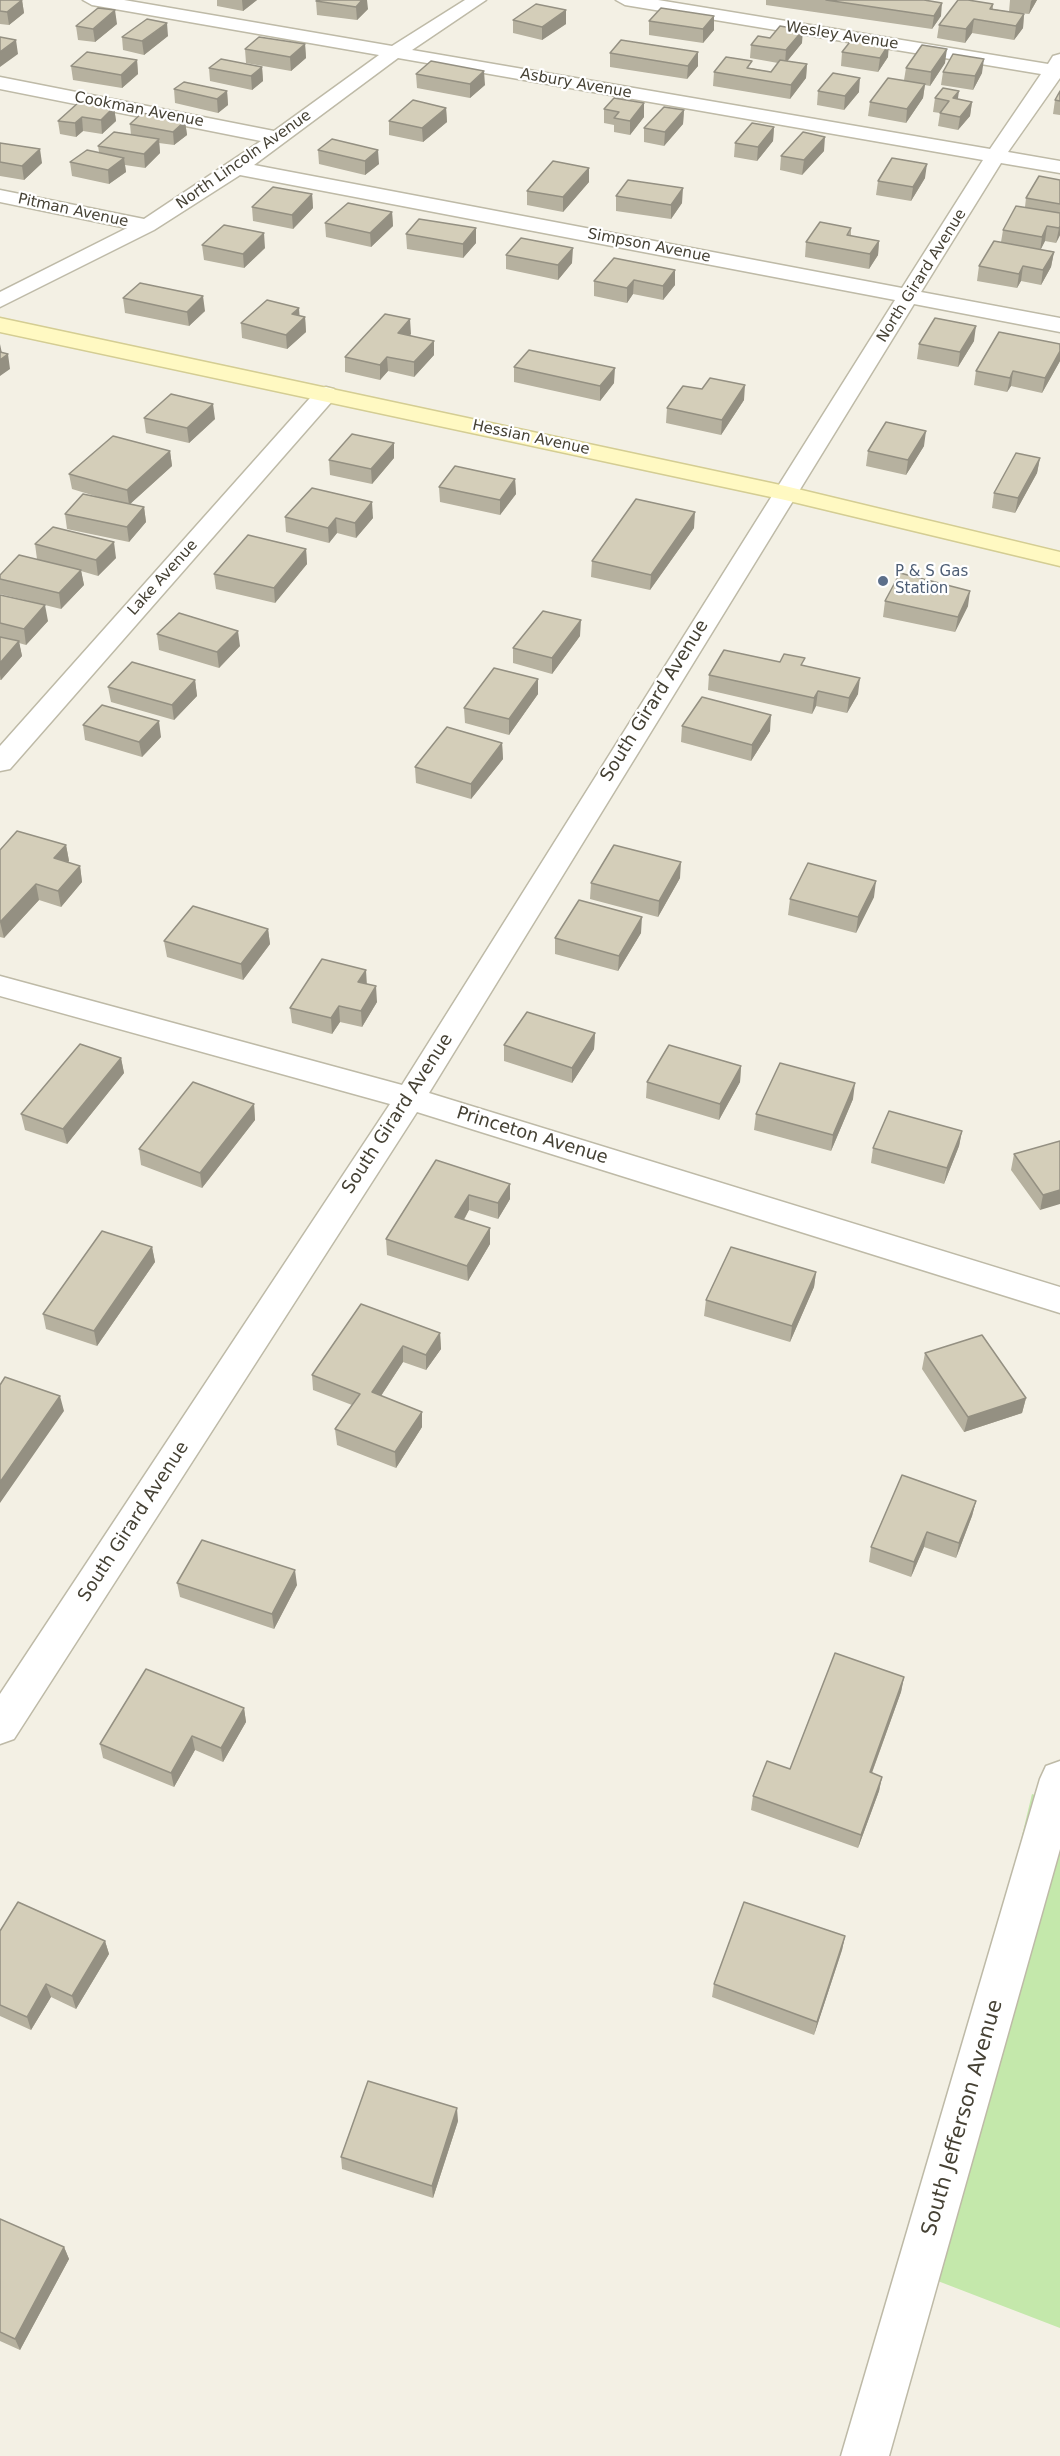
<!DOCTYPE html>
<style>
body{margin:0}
canvas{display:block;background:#f3f0e4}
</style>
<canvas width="1060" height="2456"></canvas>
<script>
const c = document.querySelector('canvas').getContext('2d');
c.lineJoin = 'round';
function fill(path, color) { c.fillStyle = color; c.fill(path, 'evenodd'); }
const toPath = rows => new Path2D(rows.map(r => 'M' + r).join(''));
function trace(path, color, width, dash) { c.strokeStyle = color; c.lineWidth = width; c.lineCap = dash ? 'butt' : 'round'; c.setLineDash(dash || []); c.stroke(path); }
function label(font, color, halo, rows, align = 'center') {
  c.font = font + ' "DejaVu Sans",sans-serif'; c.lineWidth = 4.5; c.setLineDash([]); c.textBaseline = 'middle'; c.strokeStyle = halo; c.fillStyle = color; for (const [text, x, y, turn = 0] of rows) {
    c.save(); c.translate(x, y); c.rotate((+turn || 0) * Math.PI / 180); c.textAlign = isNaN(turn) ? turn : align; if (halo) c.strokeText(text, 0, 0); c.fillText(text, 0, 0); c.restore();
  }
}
fill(toPath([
 [1032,1794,1060,1804,1060,2328,917,2273]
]), '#c4e8ab');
const minor = toPath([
 [83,0,124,0,392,46,465,0,486,0,412,50,990,149,1041,74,625,5,616,0,658,0,1048,64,1053,56,1060,54,1060,78,1008,152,1060,161,1060,173,1001,163,921,292,1060,318,1060,332,914,304,429,1093,1060,1287,1060,1313,417,1112,14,1739,0,1744,0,1694,390,1104,0,996,0,976,402,1085,895,300,240,175,154,230,0,307,0,292,127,228,0,202,0,190,144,219,261,141,0,89,0,77,274,131,379,55,92,5,83,0],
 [398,58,983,160,902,288,254,165,398,58],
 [326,387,334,389,337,394,334,399,10,769,0,771,0,746,318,389,326,387],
 [1060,1761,1060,1849,889,2456,841,2456,1040,1779,1046,1766,1060,1761]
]);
const secondary = toPath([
 [0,318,785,486,1060,552,1060,566,785,500,0,332,0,318]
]);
trace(minor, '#bebaa7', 3);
trace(secondary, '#d4cd93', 3);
fill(minor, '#fff');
fill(secondary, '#fff9c2');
fill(toPath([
 [0,0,22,0,24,13,9,25,0,24],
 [217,0,257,0,243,11,217,6],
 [766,0,924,0,941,16,932,29,766,5],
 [1010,0,1037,0,1029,14,1009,12],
 [316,1,368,9,357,20,317,15],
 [993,4,993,9,1024,14,1023,28,1014,40,972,33,965,43,937,38,939,25],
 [566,10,566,24,542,40,513,33,513,20],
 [649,21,714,30,703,43,649,35],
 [117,24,95,42,78,40,76,26],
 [168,36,144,55,123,50,122,37],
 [802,43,787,61,807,64,806,78,790,99,713,86,714,72,751,68,771,72,778,63,750,58,751,45],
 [305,44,306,58,291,71,246,63,245,49],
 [842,52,888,57,878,72,841,66],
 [610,53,698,66,687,79,610,67],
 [137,60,138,74,122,88,73,80,71,66],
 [945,63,930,86,925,85,923,98,906,123,868,116,870,102,904,80,906,68],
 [262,67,263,81,252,90,210,81,209,68],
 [943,72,982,73,973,90,941,85],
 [416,74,485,85,470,98,417,88],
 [174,89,227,91,228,105,218,113,175,103],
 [818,91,859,92,844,110,817,105],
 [1060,91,1060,115,1053,114,1055,100],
 [935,98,958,99,972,102,970,116,958,130,938,126,940,113,933,112],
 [114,107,116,121,102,134,83,131,76,137,60,134,58,121],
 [446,108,447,122,423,142,389,135,389,121],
 [604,109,644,117,630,135,614,132,614,125,604,123],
 [684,110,683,124,664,146,644,142,644,128],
 [185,121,187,135,174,145,159,143,160,153,145,168,125,165,126,172,109,184,72,176,70,162,99,152,98,146,131,135,130,124],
 [774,127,773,141,757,161,734,157,735,143],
 [0,143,42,163,24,180,0,176],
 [318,150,379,164,365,175,319,164],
 [824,151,802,175,780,170,781,156],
 [925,178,911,201,876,195,878,181],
 [1060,180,1060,235,1056,243,1045,241,1040,250,1054,252,1051,267,1041,285,1021,281,1017,288,977,281,979,266,1001,242,1003,230,1025,207,1026,198],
 [589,182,563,212,527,205,527,191],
 [312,194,313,208,293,229,253,221,252,207],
 [616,196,682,203,671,219,616,211],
 [392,212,393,226,371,247,326,237,325,223],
 [851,228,851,236,879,241,878,255,869,269,805,257,806,242],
 [406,234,476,243,463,258,407,249],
 [202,245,265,248,244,268,204,260],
 [506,255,572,263,558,280,506,269],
 [675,270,675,285,663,300,633,294,627,303,594,296,594,281],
 [123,298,205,311,189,326,125,313],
 [300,316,305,317,306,332,287,349,242,338,241,323],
 [411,334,410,335,434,355,414,377,388,371,380,380,345,372,345,357],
 [974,341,958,367,917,359,919,344],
 [1060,344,1060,361,1042,393,1011,386,1007,392,974,385,976,371],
 [514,367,614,383,600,401,514,382],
 [744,400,721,435,666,423,667,408],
 [144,418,215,419,189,443,146,433],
 [924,446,906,475,866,466,868,451],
 [170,451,172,466,130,504,144,507,146,522,129,542,67,529,65,514,105,499,72,489,69,474],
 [394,458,372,484,330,475,329,460],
 [1040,458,1037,473,1015,513,992,508,994,493],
 [515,479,516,494,500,515,440,502,439,487],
 [285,517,373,518,356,538,337,533,329,543,286,532],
 [694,528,650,590,591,577,592,561],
 [35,544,116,558,98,576,81,571,84,585,61,609,0,594,0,575,37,559],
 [306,549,307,564,275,603,216,589,214,574],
 [0,595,48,621,26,645,19,643,22,656,1,680,0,680],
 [885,601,968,606,955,632,883,617],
 [157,634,240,646,219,668,159,650],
 [580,636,552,674,513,663,513,648],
 [780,662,804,666,858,694,847,713,816,706,812,714,708,690,709,675],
 [538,679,538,694,509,735,465,723,464,708],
 [195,680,197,696,174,720,111,702,108,687],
 [83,725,161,737,142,757,85,740],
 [682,726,770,731,751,761,681,742],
 [502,743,503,759,471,799,416,783,415,767],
 [66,845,69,861,67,863,80,866,82,882,61,907,39,900,4,938,0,937,0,850],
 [680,878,658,917,590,899,591,883],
 [874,897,856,933,788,915,790,899],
 [268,929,270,944,243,980,167,957,164,941],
 [641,933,618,971,555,954,555,938],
 [367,984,377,1002,362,1027,340,1022,332,1034,292,1023,290,1008],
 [595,1033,594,1049,572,1083,504,1061,504,1045],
 [121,1058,124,1073,67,1144,25,1130,21,1114],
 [741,1066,740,1082,719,1120,646,1098,647,1082],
 [853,1099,831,1151,754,1130,756,1114],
 [254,1104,255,1120,202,1188,141,1165,139,1149],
 [962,1131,959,1146,944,1184,871,1163,873,1148],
 [1060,1141,1040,1210,1011,1170,1014,1154],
 [436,1160,510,1184,510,1199,498,1219,469,1210,464,1220,490,1228,490,1244,468,1281,387,1255,386,1239],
 [152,1247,155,1262,97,1346,46,1329,43,1314],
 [816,1272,814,1287,790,1342,704,1316,706,1300],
 [440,1333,441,1349,426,1370,403,1362,381,1396,422,1412,422,1427,396,1468,337,1445,335,1429,352,1405,313,1390,312,1375],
 [925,1353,1026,1398,1022,1413,964,1432,922,1369],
 [976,1501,972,1516,956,1558,924,1547,911,1577,869,1562,871,1547],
 [177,1583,297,1585,274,1629,180,1597],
 [904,1677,901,1692,872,1773,882,1777,879,1791,858,1848,751,1810,753,1796,790,1769],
 [244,1708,246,1722,223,1762,195,1750,174,1787,103,1758,100,1744],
 [0,1931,105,1941,109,1954,76,2009,51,1997,31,2030,0,2016],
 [845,1936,842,1950,814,2035,712,1997,714,1984],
 [458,2121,433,2198,342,2169,341,2157],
 [0,2219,64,2247,69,2259,20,2350,0,2341]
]), '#b6b19f');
fill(toPath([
 [22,0,24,13,9,25,7,12],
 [242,0,257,0,243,11],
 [362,0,367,0,368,9,357,20,356,7],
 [1032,0,1037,0,1029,14,1031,1],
 [942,3,941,16,932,29,934,16],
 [115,10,117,24,95,42,93,29],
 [566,10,566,24,542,40,542,27],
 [1024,14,1023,28,1014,40,1016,26],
 [714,16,714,30,703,43,703,29],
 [974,19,972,33,965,43,966,29],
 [167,23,168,36,144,55,142,41],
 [803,30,802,43,785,64,786,50],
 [16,40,18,54,0,67,0,52],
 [305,44,306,58,291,71,290,57],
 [889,44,888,57,878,72,880,58],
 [947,49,945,63,930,86,931,72],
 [698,52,698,66,687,79,688,66],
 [984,59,982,73,973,90,975,76],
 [137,60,138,74,122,88,121,75],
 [807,64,806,78,790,99,791,85],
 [262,67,263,81,252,90,251,76],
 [484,71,485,85,470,98,470,84],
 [860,78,859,92,844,110,845,96],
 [925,84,923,98,906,123,907,109],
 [227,91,228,105,218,113,217,99],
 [959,91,957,105,953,98],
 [972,102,970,116,958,130,960,117],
 [644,103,644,117,630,135,630,121],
 [114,107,116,121,102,134,101,120],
 [446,108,447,122,423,142,422,128],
 [684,110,683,124,664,146,665,132],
 [82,117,83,131,76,137,75,123],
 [185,121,187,135,174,145,173,132],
 [774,127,773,141,757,161,758,147],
 [825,137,824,151,802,175,804,160],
 [159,139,160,153,145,168,144,154],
 [40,149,42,163,24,180,22,166],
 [378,150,379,164,365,175,365,161],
 [124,158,126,172,109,184,108,170],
 [927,164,925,178,911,201,913,187],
 [589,168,589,182,563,212,563,197],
 [683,188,682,203,671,219,671,205],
 [312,194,313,208,293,229,292,215],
 [392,212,393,226,371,247,370,233],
 [1047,226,1045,241,1040,251,1042,237],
 [1060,226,1060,235,1056,243,1059,228],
 [476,228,476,243,463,258,463,244],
 [264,233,265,248,244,268,243,254],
 [879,241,878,255,869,269,870,254],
 [573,248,572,263,558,280,558,265],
 [1054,252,1051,267,1041,285,1043,270],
 [1023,266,1021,281,1017,288,1019,274],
 [675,270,675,285,663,300,663,286],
 [634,280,633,294,627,303,627,288],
 [203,296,205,311,189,326,187,312],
 [299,308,300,322,305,317,306,332,287,349,286,335,292,314],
 [410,319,411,334,399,348,398,333],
 [976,326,974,341,958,367,960,352],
 [434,341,434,355,414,377,414,362],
 [0,344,3,358,8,354,10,369,0,376],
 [1060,351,1060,361,1042,393,1045,378],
 [387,357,388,371,380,380,380,365],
 [615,368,614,383,600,401,600,386],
 [1013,371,1011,386,1007,392,1010,378],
 [745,385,744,400,721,435,722,420],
 [213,404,215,419,189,443,187,428],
 [926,431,924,446,906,475,908,460],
 [394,443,394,458,372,484,371,469],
 [170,451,172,466,129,505,127,490],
 [1040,458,1037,473,1015,513,1018,498],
 [515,479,516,494,500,515,500,500],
 [372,502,373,518,356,538,355,523],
 [144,507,146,522,129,542,127,527],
 [695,512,694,528,650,590,651,575],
 [336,518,337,533,329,543,328,528],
 [114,542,116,558,98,576,96,560],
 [306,549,307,564,275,603,274,588],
 [81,570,84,585,61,609,59,593],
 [970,591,968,606,955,632,958,617],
 [45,605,48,621,26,645,24,629],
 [581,620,580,636,552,674,552,658],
 [238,631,240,646,219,668,217,652],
 [19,641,22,656,1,680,0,675,0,663],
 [860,678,858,694,847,713,849,698],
 [538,679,538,694,509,735,509,719],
 [195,680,197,696,174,720,172,705],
 [818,691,816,706,812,714,814,698],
 [771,715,770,731,751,761,752,745],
 [159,721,161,737,142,757,139,742],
 [502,743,503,759,471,799,471,784],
 [66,845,69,861,57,874,54,858],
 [681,862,680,878,658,917,659,901],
 [80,866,82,882,61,907,58,891],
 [876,881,874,897,856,933,858,917],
 [36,884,39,900,4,938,0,922],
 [642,917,641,933,618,971,619,956],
 [268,929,270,944,243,980,241,964],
 [366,970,367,986,358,982],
 [376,986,377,1002,362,1027,361,1011],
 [339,1006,340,1022,332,1034,331,1018],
 [595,1033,594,1049,572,1083,572,1068],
 [121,1058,124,1073,67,1144,63,1129],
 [741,1066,740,1082,719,1120,720,1104],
 [855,1083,853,1099,831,1151,833,1135],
 [254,1104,255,1120,202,1188,200,1173],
 [962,1131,959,1146,944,1184,947,1168],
 [510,1184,510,1199,498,1219,498,1203],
 [1060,1190,1060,1204,1040,1210,1043,1195],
 [469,1195,469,1210,456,1233,455,1217],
 [490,1228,490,1244,468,1281,467,1266],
 [152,1247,155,1262,97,1346,94,1331],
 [816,1272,814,1287,790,1342,792,1326],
 [440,1333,441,1349,426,1370,426,1355],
 [403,1346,403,1362,373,1408,372,1392],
 [60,1396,64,1411,0,1503,0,1482],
 [1026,1398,1022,1413,964,1432,968,1417],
 [422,1412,422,1427,396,1468,395,1452],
 [976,1501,972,1516,956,1558,959,1543],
 [927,1532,924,1547,911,1577,914,1562],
 [295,1570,297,1585,274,1629,272,1614],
 [904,1677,901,1692,867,1786,870,1772],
 [244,1708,246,1722,223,1762,221,1748],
 [192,1736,195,1750,174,1787,171,1773],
 [882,1777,879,1791,858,1848,861,1835],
 [845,1936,842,1950,814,2035,817,2022],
 [105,1941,109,1954,76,2009,72,1996],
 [46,1984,51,1997,31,2030,27,2017],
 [457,2108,458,2121,433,2198,432,2186],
 [64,2247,69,2259,20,2350,15,2339]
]), '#949082');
const building = toPath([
 [0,0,22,0,7,12,0,11,0,0],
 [318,0,362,0,356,7,316,1,318,0],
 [826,0,924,0,942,3,934,16,826,0],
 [958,0,968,0,993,4,990,9,1024,14,1016,26,974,19,966,29,939,25,958,0],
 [536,4,566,10,542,27,513,20,536,4],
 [98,8,115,10,93,29,76,26,98,8],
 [661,8,714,16,703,29,649,21,661,8],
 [147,19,167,23,142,41,122,37,147,19],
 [780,26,803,30,786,50,751,45,758,36,770,38,780,26],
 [0,37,16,40,0,52,0,37],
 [259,37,305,44,290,57,245,49,259,37],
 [853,38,889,44,880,58,842,52,853,38],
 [621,40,698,52,688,66,610,53,621,40],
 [922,45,947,49,931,72,906,68,922,45],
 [87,52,137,60,121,75,71,66,87,52],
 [953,54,984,59,975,76,943,72,953,54],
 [726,57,752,61,747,68,771,72,780,60,807,64,791,85,714,72,726,57],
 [221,59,262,67,251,76,209,68,221,59],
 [431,61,484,71,470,84,416,74,431,61],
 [833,73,860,78,845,96,818,91,833,73],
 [888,78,925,84,907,109,870,102,888,78],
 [184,82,227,91,217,99,174,89,184,82],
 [943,88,959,91,953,98,972,102,960,117,940,113,949,101,935,98,943,88],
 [1060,91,1060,101,1055,100,1060,91],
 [614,98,644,103,630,121,614,118,619,112,604,109,614,98],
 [413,100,446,108,422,128,389,121,413,100],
 [79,102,114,107,101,120,82,117,75,123,58,121,79,102],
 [664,107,684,110,665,132,644,128,664,107],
 [142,113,185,121,173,132,130,124,142,113],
 [752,123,774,127,758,147,735,143,752,123],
 [114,132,159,139,144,154,98,146,114,132],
 [803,132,825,137,804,160,781,156,803,132],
 [332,139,378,150,365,161,318,150,332,139],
 [0,143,40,149,22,166,0,162,0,143],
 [87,150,124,158,108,170,70,162,87,150],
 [892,158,927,164,913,187,878,181,892,158],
 [553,161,589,168,563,197,527,191,553,161],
 [1039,176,1060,180,1060,204,1026,198,1039,176],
 [628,180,683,188,671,205,616,196,628,180],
 [273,187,312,194,292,215,252,207,273,187],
 [348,203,392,212,370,233,325,223,348,203],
 [1016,206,1060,213,1060,226,1059,228,1047,226,1042,237,1003,230,1016,206],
 [419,219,476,228,463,244,406,234,419,219],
 [820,222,851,228,847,235,879,241,870,254,806,242,820,222],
 [224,225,264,233,243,254,202,245,224,225],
 [521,238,573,248,558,265,506,255,521,238],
 [994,241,1054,252,1043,270,1023,266,1019,274,979,266,994,241],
 [614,258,675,270,663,286,634,280,627,288,594,281,614,258],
 [140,283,203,296,187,312,123,298,140,283],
 [267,300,299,308,292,314,305,317,286,335,241,323,267,300],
 [385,314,410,319,398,333,434,341,414,362,387,357,380,365,345,357,385,314],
 [935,318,976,326,960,352,919,344,935,318],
 [999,332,1060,344,1060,351,1045,378,1013,371,1010,378,976,371,999,332],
 [529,350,615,368,600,386,514,367,529,350],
 [0,352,8,354,0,360,0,352],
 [710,378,745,385,722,420,667,408,683,386,702,389,710,378],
 [171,394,213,404,187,428,144,418,171,394],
 [886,422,926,431,908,460,868,451,886,422],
 [352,434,394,443,371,469,329,460,352,434],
 [113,436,170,451,127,490,69,474,113,436],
 [1016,453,1040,458,1018,498,994,493,1016,453],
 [455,466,515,479,500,500,439,487,455,466],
 [312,488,372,502,355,523,336,518,328,528,285,517,312,488],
 [83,494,144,507,127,527,65,514,83,494],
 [636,499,695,512,651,575,592,561,636,499],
 [53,527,114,542,96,560,35,544,53,527],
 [248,535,306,549,274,588,214,574,248,535],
 [19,555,81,570,59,593,0,579,0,575,19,555],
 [900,573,970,591,958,617,885,601,900,573],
 [0,595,45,605,24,629,0,623,0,595],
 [543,611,581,620,552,658,513,648,543,611],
 [179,613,238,631,217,652,157,634,179,613],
 [0,637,19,641,0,663,0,637],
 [724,650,780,662,784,654,805,658,801,665,860,678,849,698,818,691,814,698,709,675,724,650],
 [132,662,195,680,172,705,108,687,132,662],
 [494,668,538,679,509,719,464,708,494,668],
 [702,697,771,715,752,745,682,726,702,697],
 [102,705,159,721,139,742,83,725,102,705],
 [447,727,502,743,471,784,415,767,447,727],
 [17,831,66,845,54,858,80,866,58,891,36,884,0,922,0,850,17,831],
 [614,845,681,862,659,901,591,883,614,845],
 [808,863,876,881,858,917,790,899,808,863],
 [579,900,642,917,619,956,555,938,579,900],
 [193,906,268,929,241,964,164,941,193,906],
 [322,959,366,970,358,982,376,986,361,1011,339,1006,331,1018,290,1008,322,959],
 [527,1012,595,1033,572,1068,504,1045,527,1012],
 [80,1044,121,1058,63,1129,21,1114,80,1044],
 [669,1045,741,1066,720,1104,647,1082,669,1045],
 [780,1063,855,1083,833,1135,756,1114,780,1063],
 [193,1082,254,1104,200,1173,139,1149,193,1082],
 [889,1111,962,1131,947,1168,873,1148,889,1111],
 [1060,1141,1060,1190,1043,1195,1014,1154,1060,1141],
 [436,1160,510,1184,498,1203,469,1195,455,1217,490,1228,467,1266,386,1239,436,1160],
 [102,1231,152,1247,94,1331,43,1314,102,1231],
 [731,1247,816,1272,792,1326,706,1300,731,1247],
 [361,1304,440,1333,426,1355,403,1346,372,1392,422,1412,395,1452,335,1429,360,1394,312,1375,361,1304],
 [982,1335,1026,1398,968,1417,925,1353,982,1335],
 [5,1377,60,1396,0,1482,0,1385,5,1377],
 [902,1475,976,1501,959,1543,927,1532,914,1562,871,1547,902,1475],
 [202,1540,295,1570,272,1614,177,1583,202,1540],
 [835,1653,904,1677,870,1772,882,1777,861,1835,753,1796,767,1761,790,1769,835,1653],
 [146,1669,244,1708,221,1748,192,1736,171,1773,100,1744,146,1669],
 [18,1902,105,1941,72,1996,46,1984,27,2017,0,2005,0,1931,18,1902],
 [744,1902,845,1936,817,2022,714,1984,744,1902],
 [368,2081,457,2108,432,2186,341,2157,368,2081],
 [0,2219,64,2247,15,2339,0,2332,0,2219]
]);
fill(building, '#d4ceb9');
trace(building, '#949082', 1.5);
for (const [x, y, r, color] of [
 [883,581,6,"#5c6f8a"]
]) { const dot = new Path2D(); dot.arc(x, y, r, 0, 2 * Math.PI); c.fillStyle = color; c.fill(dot); trace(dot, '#fff', 2); }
label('15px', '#454134', '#fff', [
 ["Wesley Avenue",842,36,9],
 ["Asbury Avenue",576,84,10],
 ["Cookman Avenue",139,110,11],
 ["North Lincoln Avenue",244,160,-35],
 ["Pitman Avenue",73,211,12],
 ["Simpson Avenue",649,246,11],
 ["North Girard Avenue",922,276,-58],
 ["Hessian Avenue",531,438,12],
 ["Lake Avenue",163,578,-48]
]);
label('15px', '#4e5e75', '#fff', [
 ["P & S Gas",895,572],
 ["Station",895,589]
], 'left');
label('18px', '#454134', '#fff', [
 ["South Girard Avenue",655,701,-58],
 ["South Girard Avenue",398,1114,-57],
 ["Princeton Avenue",532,1136,17],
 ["South Girard Avenue",134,1522,-57]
]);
label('21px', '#454134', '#fff', [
 ["South Jefferson Avenue",963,2118,-74]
]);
</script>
